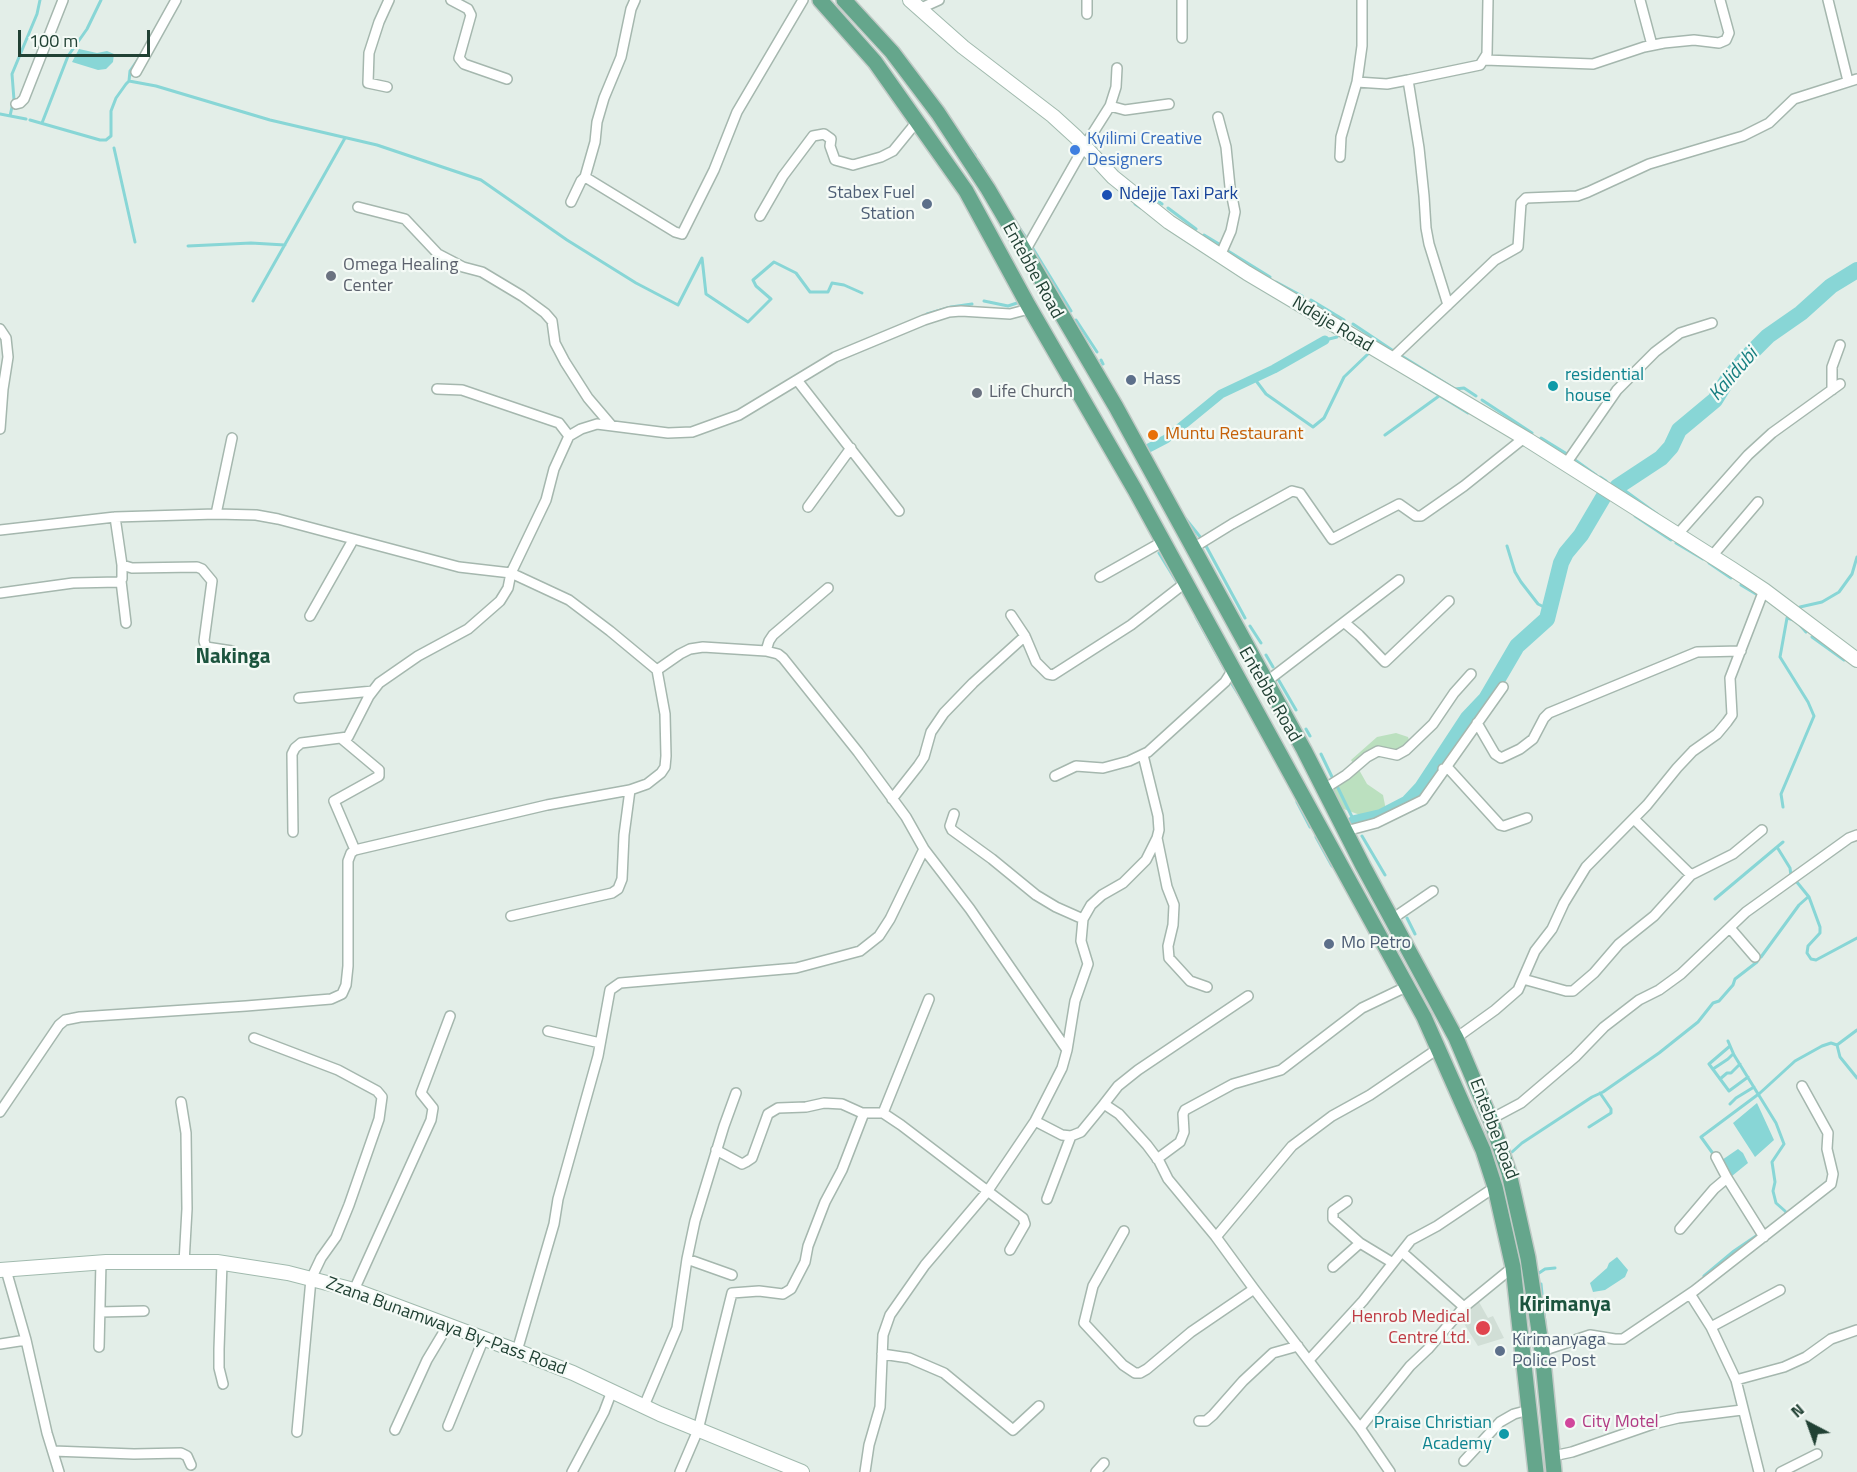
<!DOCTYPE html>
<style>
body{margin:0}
#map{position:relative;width:1857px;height:1472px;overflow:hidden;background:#e3eee8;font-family:"Titillium Web",sans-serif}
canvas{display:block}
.north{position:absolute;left:1779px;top:1394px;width:60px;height:60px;-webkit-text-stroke:4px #f4faf6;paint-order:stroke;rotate:319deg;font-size:16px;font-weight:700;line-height:24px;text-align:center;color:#214134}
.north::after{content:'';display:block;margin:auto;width:21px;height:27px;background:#214134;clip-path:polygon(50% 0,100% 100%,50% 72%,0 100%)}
.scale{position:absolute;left:18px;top:30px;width:132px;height:27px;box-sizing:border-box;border:3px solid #214134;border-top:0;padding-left:8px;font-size:18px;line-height:21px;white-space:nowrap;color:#214134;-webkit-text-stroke:4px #f4faf6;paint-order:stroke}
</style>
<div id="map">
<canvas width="1857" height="1472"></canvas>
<div class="north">N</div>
<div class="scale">100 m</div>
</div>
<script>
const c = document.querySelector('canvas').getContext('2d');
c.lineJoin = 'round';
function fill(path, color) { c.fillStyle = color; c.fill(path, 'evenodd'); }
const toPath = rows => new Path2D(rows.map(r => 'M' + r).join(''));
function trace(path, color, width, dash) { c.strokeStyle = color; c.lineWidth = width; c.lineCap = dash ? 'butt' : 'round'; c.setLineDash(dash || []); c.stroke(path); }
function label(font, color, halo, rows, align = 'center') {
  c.font = font + ' "Titillium Web",sans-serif'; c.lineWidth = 4.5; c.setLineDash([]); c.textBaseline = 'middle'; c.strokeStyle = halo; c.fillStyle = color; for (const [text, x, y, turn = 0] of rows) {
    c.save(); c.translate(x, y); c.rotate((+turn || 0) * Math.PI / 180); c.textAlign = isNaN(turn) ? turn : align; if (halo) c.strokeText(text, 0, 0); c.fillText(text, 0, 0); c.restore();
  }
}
fill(toPath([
 [1479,1302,1488,1318,1493,1316,1504,1338,1478,1346,1460,1317]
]), '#d1ded6');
fill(toPath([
 [1396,733,1408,737,1410,743,1396,752,1379,749,1353,763,1351,760,1377,737],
 [1358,768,1367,784,1383,795,1386,810,1378,816,1363,816,1338,807,1327,784]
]), '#bbe0bf');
fill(toPath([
 [79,49,97,53,107,51,114,54,113,62,106,69,98,70,72,62],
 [1757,1103,1774,1140,1755,1157,1733,1123],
 [1738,1149,1743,1153,1748,1163,1732,1176,1722,1160],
 [1617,1257,1628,1270,1625,1277,1605,1290,1593,1292,1590,1283,1607,1268,1609,1263]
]), '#88d6d6');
trace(toPath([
 [129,81,130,71,139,58],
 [14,100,12,74,37,14,40,0],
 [0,114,26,119],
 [10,116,12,107],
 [30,120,100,140,106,140,111,136,111,111,116,98,126,84,129,81,156,86,270,120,377,145,481,180,567,240,636,283,678,305,702,258,706,294,748,322,771,299,756,286,753,280,774,262,796,273,810,292,828,292,832,283,844,285,862,293],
 [42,123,68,56,87,29,101,0],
 [969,147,975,155],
 [114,148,135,242],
 [978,160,985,171],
 [1154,198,1162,204],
 [1135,204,1141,208],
 [1168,208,1196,229],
 [1018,226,1025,236],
 [1204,235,1219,244],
 [188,246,251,243,285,245],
 [1032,247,1071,311],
 [1228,251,1270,277],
 [1276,282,1302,296],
 [1311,300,1344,320],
 [253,301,345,138],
 [984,301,1008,306,1020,302],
 [927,314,951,307,972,304],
 [1076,320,1097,352],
 [1353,324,1392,350],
 [1325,340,1337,337,1338,333],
 [1400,355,1455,389,1464,388,1476,396],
 [1101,360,1103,364],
 [1254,378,1266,394,1313,427,1324,418,1344,377,1369,353],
 [1424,386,1468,413],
 [1482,400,1532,433],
 [1385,435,1439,396],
 [1541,438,1567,454],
 [1575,460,1596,475],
 [1600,477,1606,481],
 [1624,490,1657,514],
 [1635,516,1671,540],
 [1185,518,1201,538],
 [1676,543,1703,559],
 [1206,546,1245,618],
 [1507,546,1515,572,1521,582,1538,604,1550,610],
 [1159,553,1178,584],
 [1709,563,1731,578],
 [1741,585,1756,594],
 [1800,607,1822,602,1839,592,1852,574,1857,557],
 [1196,617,1227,673],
 [1799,624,1806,632],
 [1250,626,1261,643],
 [1812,637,1844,660],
 [1266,655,1273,667],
 [1278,679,1296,710],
 [1232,684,1244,703],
 [1306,729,1310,736],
 [1321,754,1333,779],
 [1337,786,1355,823],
 [1297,802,1310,827],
 [1783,807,1781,794,1814,716,1808,702,1780,657,1787,618,1794,620],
 [1362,836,1385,875],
 [1316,837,1332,866],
 [1783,842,1777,847,1790,868,1791,876],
 [1796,881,1809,897,1820,927,1820,933,1808,946,1807,953,1811,959,1816,960,1857,938],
 [1715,899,1777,847],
 [1407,918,1415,934],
 [1761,957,1799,905,1808,897],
 [1857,1030,1837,1045,1840,1057,1857,1078],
 [1728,1041,1734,1055,1776,1123,1784,1144,1772,1162,1775,1182,1773,1191,1776,1203,1785,1211,1787,1214],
 [1730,1046,1709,1064,1729,1091,1748,1077],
 [1713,1069,1728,1059,1733,1054],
 [1720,1079,1727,1073,1731,1073,1740,1064],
 [1730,1104,1736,1098,1754,1087],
 [1589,1127,1611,1113,1611,1109,1600,1093],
 [1512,1152,1522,1143,1592,1097,1603,1092,1659,1053,1698,1022,1713,1003,1719,1001,1733,985,1735,979,1757,962],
 [1714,1155,1701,1137,1760,1093,1795,1061,1822,1046,1831,1043,1837,1045],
 [1539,1273,1545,1269,1555,1268],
 [1704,1276,1734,1251,1759,1234],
 [1541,1284,1542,1294],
 [1543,1306,1545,1322]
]), '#88d6d6', 3);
trace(toPath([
 [1143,451,1166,439,1221,394,1274,369,1325,340]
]), '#88d6d6', 9);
trace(toPath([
 [1617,487,1661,458,1671,447,1679,430,1715,400,1728,379,1743,361,1768,336,1801,313,1831,286,1857,270],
 [1355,823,1381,817,1408,803,1422,788,1468,718,1486,699,1517,646,1547,619,1561,563,1566,553,1581,535,1604,496]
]), '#88d6d6', 16);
const street = toPath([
 [451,0,468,9,471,15,459,58,464,64,507,79],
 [1087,0,1087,14],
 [1182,0,1182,38],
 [1640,0,1652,45],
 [1828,0,1848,81],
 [919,9,939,0],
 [1485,60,1593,64,1644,47,1664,43,1694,40,1719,43,1726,40,1729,33,1720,0],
 [136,72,176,0],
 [1357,82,1387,84,1408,80],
 [387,87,368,83,369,53,379,22,389,0],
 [16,104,20,103,24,99,63,0],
 [1110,106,1125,110,1169,104],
 [1218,117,1226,147,1230,187,1235,212,1231,231,1220,256],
 [1340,157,1341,137,1357,82,1362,46,1362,0],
 [585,177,675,232,682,234,714,170,737,112,803,0],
 [571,202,581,181,585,177,595,142,597,122,604,98,621,57,631,9,635,0],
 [358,207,405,219,438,254,463,267,482,272,522,296,545,313,552,321,555,343,565,362,588,398,611,425],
 [760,216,783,176,813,136,824,134,831,139,830,146,835,160,853,165,881,157,893,151,915,124,915,119],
 [1025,251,1084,147,1110,106,1116,87,1117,68],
 [1448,305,1429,244,1426,228,1424,196,1419,148,1408,80,1480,65,1487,54,1488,0],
 [0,329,6,338,8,357,3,389,0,429],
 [1390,360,1495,260,1518,247,1521,203,1526,198,1577,196,1588,192,1649,164,1743,136,1769,123,1794,99,1857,79],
 [797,380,899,511],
 [437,389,462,390,559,423,569,436],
 [1832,390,1832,367,1840,345],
 [1565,465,1617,390,1655,352,1680,333,1712,323],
 [808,507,851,448],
 [216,514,232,438],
 [0,530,115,517,216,514,256,515,278,519,459,567,511,573,569,600,610,631,657,670,665,714,666,756,665,767,661,773,647,784,630,790,547,805,355,850,351,853,348,861,348,966,346,985,342,994,331,999,246,1006,80,1017,65,1020,59,1025,0,1112],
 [1677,535,1748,455,1772,433,1840,384],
 [1193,548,1232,524,1292,491,1300,493,1332,539,1399,504,1416,516,1421,516,1464,486,1524,438],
 [1712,556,1758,502],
 [122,565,132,568,197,567,202,569,212,581,204,641,206,647,232,651],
 [1100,577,1162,542],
 [121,581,126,623],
 [0,593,73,583,119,582,122,579,122,565,115,517],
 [310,616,353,540],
 [1345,623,1359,635,1385,662,1449,601],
 [1025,636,1036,662,1048,674,1053,675,1131,625,1185,583],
 [766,651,769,641,773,635,828,588],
 [657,670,680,654,690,649,703,647,766,651,778,654,783,658,858,752,906,817,924,849,970,909,1067,1050],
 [1266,682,1399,580],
 [299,698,373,691],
 [1477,723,1495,754,1501,758,1520,749,1533,739,1544,718,1549,713,1697,652,1741,651],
 [342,739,379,770,379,776,334,801,355,850],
 [1443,769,1449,769,1500,825,1504,826,1527,818],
 [1055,776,1076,766,1103,768,1129,761,1148,752,1225,682,1232,671],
 [1324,789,1346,775,1367,757,1378,751,1397,755,1406,750,1433,724,1454,693,1471,674],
 [892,799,918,766,924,757,931,732,944,713,973,683,1025,636,1011,615],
 [954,814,950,826,952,830,992,859,1036,895,1056,907,1083,919],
 [1634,819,1691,875],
 [1346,831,1376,823,1423,800,1503,687],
 [293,832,292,754,295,748,301,743,348,737,369,696,379,683,418,656,468,629,500,601,508,588,511,573,546,500,554,469,569,436,581,429,597,424,668,433,692,432,739,415,835,357,924,320,949,312,961,311,1010,314,1029,309,1028,305],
 [1157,838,1167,887,1174,905,1173,925,1168,946,1169,958,1190,981,1207,987],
 [511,916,612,893,618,889,622,879,624,835,630,790],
 [1392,919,1433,891],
 [1730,928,1755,957],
 [1523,979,1566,991,1573,991,1594,973,1619,944,1654,916,1691,875,1733,854,1762,830],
 [548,1031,600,1043],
 [254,1038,338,1070,377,1091,382,1097,379,1119,349,1205,336,1237,321,1258,311,1279,297,1432],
 [1456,1038,1495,1010,1518,990,1535,951,1552,929,1564,903,1586,867,1647,805,1677,768,1693,751,1717,734,1727,722,1732,715,1730,678,1764,590],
 [181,1102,186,1133,187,1209,184,1263],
 [1104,1104,1118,1086,1138,1070,1248,996],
 [883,1113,929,999],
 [1491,1119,1521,1103,1575,1057,1604,1027,1639,1000,1659,990,1681,974,1746,912,1849,838,1857,835],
 [1035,1121,1062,1135,1071,1136,1081,1132,1104,1104,1119,1114,1147,1145,1159,1161,1168,1179,1216,1237,1254,1289,1360,1428,1390,1472],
 [716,1150,742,1164,746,1162,752,1158,768,1114,778,1108,806,1107,824,1103,842,1104,862,1113,883,1113,901,1125,1023,1218,1025,1224,1010,1250],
 [1716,1157,1727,1178,1764,1237],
 [1157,1159,1180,1142,1184,1132,1183,1114,1185,1110,1233,1084,1281,1070,1362,1008,1408,986],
 [1047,1199,1071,1136],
 [1347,1201,1333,1211,1333,1219,1360,1243,1393,1263],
 [1680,1229,1714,1189,1727,1178],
 [1124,1231,1093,1286,1084,1323,1123,1365,1135,1373,1140,1373,1147,1369,1191,1332,1254,1289],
 [1216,1237,1292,1146,1332,1116,1370,1095,1439,1048],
 [1402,1252,1464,1307],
 [687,1259,732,1275],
 [222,1263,219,1349,219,1368,223,1384],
 [1333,1267,1360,1243],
 [6,1270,26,1340,47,1433,59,1472],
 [354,1290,431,1120,433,1108,421,1093,450,1016],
 [1690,1294,1711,1327,1736,1380,1759,1472],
 [101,1312,144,1311],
 [1711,1327,1780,1290],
 [0,1344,26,1340],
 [99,1347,101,1262],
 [517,1351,554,1224,558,1199,598,1056,610,990,620,983,796,968,860,951,879,936,890,919,924,849],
 [1542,1351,1590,1335,1615,1339,1623,1339,1694,1291,1831,1184,1833,1174,1827,1149,1828,1133,1802,1086],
 [882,1354,909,1358,944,1373,1013,1430,1039,1406],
 [1309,1360,1363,1301,1411,1240,1437,1226,1495,1187],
 [1736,1380,1784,1367,1806,1357,1831,1339,1857,1330],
 [644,1406,677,1328,687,1259,695,1221,724,1126,736,1093],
 [1199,1421,1206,1421,1213,1415,1243,1381,1273,1353,1298,1346],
 [448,1426,484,1338],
 [1360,1428,1410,1366,1428,1349,1464,1307,1513,1267],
 [395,1430,427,1360,448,1325],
 [53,1451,134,1454,181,1453,187,1456,191,1465],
 [1553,1456,1572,1452,1653,1424,1678,1418,1742,1410],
 [1464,1461,1500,1422,1514,1414,1529,1410],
 [572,1472,604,1412,612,1391],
 [680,1472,698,1430,732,1293,759,1291,783,1294,791,1289,805,1262,808,1246,825,1202,842,1170,864,1113],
 [865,1472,869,1445,880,1407,883,1335,890,1315,925,1265,987,1192,1035,1121,1062,1068,1067,1050,1075,1001,1088,964,1081,941,1083,919,1091,905,1102,895,1123,883,1146,860,1157,838,1159,830,1158,816,1143,755],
 [1096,1472,1104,1463],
 [1781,1472,1817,1454]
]);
const secondary = toPath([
 [910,0,963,47,1053,116,1076,137,1113,177,1169,222,1247,273,1528,440,1732,569,1764,590,1857,660],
 [0,1270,106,1262,217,1262,288,1273,354,1290,517,1351,573,1373,660,1414,802,1472]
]);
const primary = toPath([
 [820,0,875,62,966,191,1028,305,1135,490,1424,1017,1483,1150,1495,1187,1513,1267,1536,1472],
 [844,0,892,52,938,113,988,189,1116,407,1162,491,1304,750,1363,866,1456,1038,1492,1123,1509,1173,1528,1258,1542,1351,1554,1472]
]);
trace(street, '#a5b7ae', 12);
trace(secondary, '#a1baae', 16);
trace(primary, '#c1cac6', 18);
trace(street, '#fff', 9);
trace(secondary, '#fff', 14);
trace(primary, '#65a68c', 15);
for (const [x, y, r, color] of [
 [1075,150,6,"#3f7fe0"],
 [1107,195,6,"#1a4fb4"],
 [927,204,6,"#5c6f8a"],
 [331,276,6,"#6b7280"],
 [1131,380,6,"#5c6f8a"],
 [1553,386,6,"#0f9aa8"],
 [977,393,6,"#6b7280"],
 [1153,435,6,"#e8710a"],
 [1329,944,6,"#5c6f8a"],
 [1483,1328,8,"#e0444e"],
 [1500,1351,6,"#5c6f8a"],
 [1570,1423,6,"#d1479c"],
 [1504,1434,6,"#0f9aa8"]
]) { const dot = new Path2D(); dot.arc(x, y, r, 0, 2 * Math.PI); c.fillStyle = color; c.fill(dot); trace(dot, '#f4faf6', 2); }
label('18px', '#366cbe', '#f4faf6', [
 ["Kyilimi Creative",1087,140],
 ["Designers",1087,161]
], 'left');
label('18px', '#4e5e75', '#f4faf6', [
 ["Stabex Fuel",915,194,"right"],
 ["Station",915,215,"right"],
 ["Hass",1143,380],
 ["Mo Petro",1341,944],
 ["Kirimanyaga",1512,1341],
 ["Police Post",1512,1362]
], 'left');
label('18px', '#164399', '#f4faf6', [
 ["Ndejje Taxi Park",1119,195]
], 'left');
label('18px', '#5b616d', '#f4faf6', [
 ["Omega Healing",343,266],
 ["Center",343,287],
 ["Life Church",989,393]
], 'left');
label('18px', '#214134', '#f4faf6', [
 ["Entebbe Road",1032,271,61],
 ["Ndejje Road",1332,325,31],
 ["Entebbe Road",1269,695,60],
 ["Entebbe Road",1493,1129,69],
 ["Zzana Bunamwaya By-Pass Road",446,1327,20]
]);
label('18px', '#0d838f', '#f4faf6', [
 ["residential",1565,376],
 ["house",1565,397],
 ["Praise Christian",1492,1424,"right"],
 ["Academy",1492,1445,"right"]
], 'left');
label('18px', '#c56008', '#f4faf6', [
 ["Muntu Restaurant",1165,435]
], 'left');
label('18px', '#be3a42', '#f4faf6', [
 ["Henrob Medical",1470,1318],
 ["Centre Ltd.",1470,1339]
], 'right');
label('18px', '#b23c85', '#f4faf6', [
 ["City Motel",1582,1423]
], 'left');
label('italic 20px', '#177f81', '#f4faf6', [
 ["Kalidubi",1734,375,-49]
]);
label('bold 21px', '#1c543e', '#f4faf6', [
 ["Nakinga",233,658],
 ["Kirimanya",1565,1306]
]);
</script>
